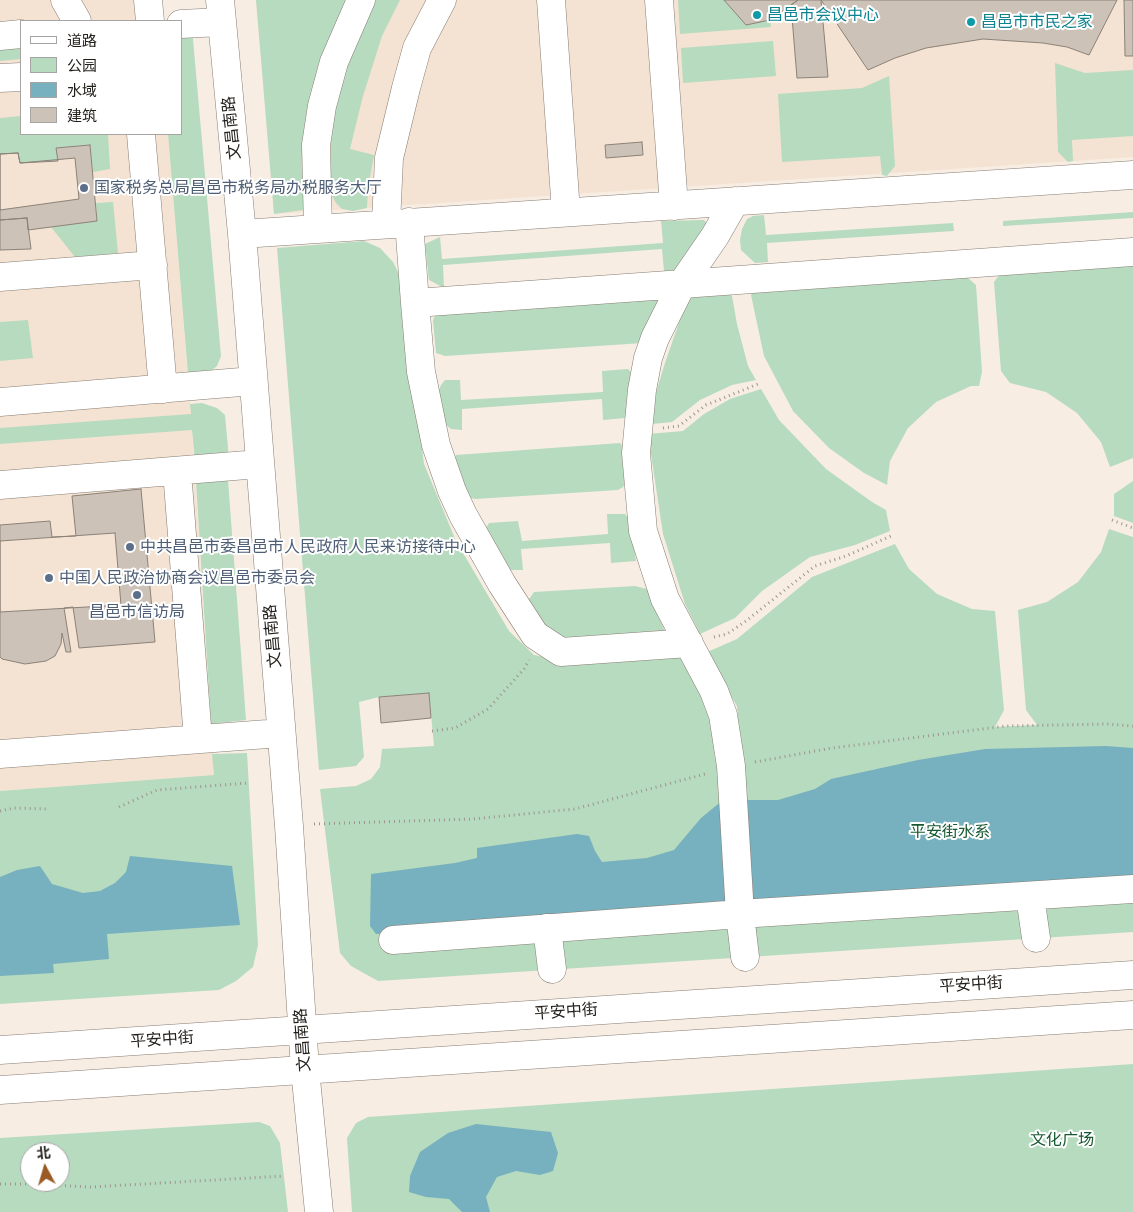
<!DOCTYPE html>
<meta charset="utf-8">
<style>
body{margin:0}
#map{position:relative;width:1133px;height:1212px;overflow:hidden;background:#f8ede2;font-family:"IBM Plex Sans","Noto Sans SC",sans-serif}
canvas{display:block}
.legend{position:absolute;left:20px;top:20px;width:162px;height:115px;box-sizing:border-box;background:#fff;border:1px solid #a7a5a3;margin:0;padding:6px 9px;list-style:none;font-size:15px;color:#221e1a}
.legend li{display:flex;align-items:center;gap:10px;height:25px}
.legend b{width:25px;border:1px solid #a7a5a3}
.north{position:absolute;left:20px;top:1142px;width:50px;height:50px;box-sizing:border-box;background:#fff;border:1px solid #a7a5a3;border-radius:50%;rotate:354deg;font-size:14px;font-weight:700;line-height:20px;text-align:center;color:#221e1a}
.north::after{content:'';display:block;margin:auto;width:18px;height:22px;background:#9a5a23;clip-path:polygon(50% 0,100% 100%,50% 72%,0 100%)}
</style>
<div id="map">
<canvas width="1133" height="1212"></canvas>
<ul class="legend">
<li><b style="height:6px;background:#fff"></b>道路</li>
<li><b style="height:14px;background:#b6dbbf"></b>公园</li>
<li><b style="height:14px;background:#77b0be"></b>水域</li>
<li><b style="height:14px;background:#cdc2b8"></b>建筑</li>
</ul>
<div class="north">北</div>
</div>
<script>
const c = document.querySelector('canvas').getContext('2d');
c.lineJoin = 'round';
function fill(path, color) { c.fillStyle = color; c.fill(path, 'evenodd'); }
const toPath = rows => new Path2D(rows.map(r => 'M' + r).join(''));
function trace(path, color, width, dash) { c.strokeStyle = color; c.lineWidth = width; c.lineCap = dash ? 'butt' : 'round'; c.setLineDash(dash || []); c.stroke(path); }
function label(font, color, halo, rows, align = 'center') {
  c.font = font + ' "IBM Plex Sans","Noto Sans SC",sans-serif'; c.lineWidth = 4; c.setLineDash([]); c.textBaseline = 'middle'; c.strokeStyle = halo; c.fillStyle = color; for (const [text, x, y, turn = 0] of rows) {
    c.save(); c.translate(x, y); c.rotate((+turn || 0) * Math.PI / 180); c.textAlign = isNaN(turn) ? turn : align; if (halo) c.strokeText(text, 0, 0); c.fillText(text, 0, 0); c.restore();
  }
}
fill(toPath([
 [0,0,156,0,158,21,21,21,21,134,168,134,191,414,214,775,0,791],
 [256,0,1133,0,1133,157,274,214]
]), '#f4e3d2');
fill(toPath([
 [256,0,347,0,310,209,274,214],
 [376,0,400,0,382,36,363,96,350,149,374,155,368,188,367,208,353,211,342,209,336,203,331,194,331,111,357,37],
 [678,0,724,0,746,25,770,20,771,27,680,34],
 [192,28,221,356,217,366,212,370,203,373,188,374,168,134,181,134,181,29],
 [773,41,776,76,683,83,681,48],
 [21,46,21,59,0,61,0,47],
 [1055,63,1085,73,1133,70,1133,136,1072,140,1073,161,1068,162,1058,152],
 [889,76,895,166,887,176,882,175,880,156,782,162,778,94,862,88],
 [21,116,21,134,108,134,110,169,93,172,90,145,57,148,57,160,20,163,18,153,0,154,0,118],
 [113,202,118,253,75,257,51,227,97,221,96,203],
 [1133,212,1133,218,1003,226,1003,221],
 [764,215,766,235,953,223,954,231,767,243,768,262,755,263,741,250,740,240,742,229,747,219,753,216],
 [704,220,708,225,682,270,664,271,662,249,443,265,444,288,429,280,425,244,440,237,442,259,663,243,661,221],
 [364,241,380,248,393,262,405,286,413,377,424,464,456,541,509,631,534,655,570,662,678,656,689,668,712,720,715,759,741,754,737,706,705,653,737,639,812,577,895,544,909,569,937,594,972,609,995,611,1004,710,995,727,1037,725,1026,710,1018,610,1047,602,1078,582,1101,552,1109,529,1133,537,1133,932,378,981,351,966,340,953,320,789,356,786,371,779,380,767,382,749,434,746,429,693,379,697,359,702,364,757,356,766,319,770,277,248],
 [1133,259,1133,458,1110,467,1101,442,1077,413,1046,392,1010,383,1001,371,994,282,1006,266],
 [960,271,976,285,982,372,979,386,971,386,936,402,908,428,890,461,887,485,864,473,829,448,793,411,764,356,751,295,755,289],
 [728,291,732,296,737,324,748,366,756,380,732,385,700,400,672,422,652,424,655,396,665,363,685,305,697,292],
 [650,296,657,300,661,307,643,343,445,356,436,353,433,320,437,312],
 [28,320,33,358,0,361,0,322],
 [628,369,634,375,628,412,625,418,603,420,602,399,462,409,462,430,451,429,446,425,439,390,441,385,445,380,460,380,461,400,603,392,602,371],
 [761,389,779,420,826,469,872,502,886,510,890,531,855,545,810,557,762,591,735,618,700,634,685,604,663,534,648,434,683,431,704,414,730,399],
 [202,403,217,408,225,415,229,459,195,462,192,430,0,444,0,428,191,414,190,404],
 [620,443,625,449,626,481,623,487,618,490,475,499,467,497,454,461,456,455],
 [228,480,246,720,211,724,196,482],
 [1133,481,1133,523,1114,516,1114,494],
 [607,514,625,514,630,520,636,561,611,563,610,543,521,549,523,570,509,570,485,535,487,526,489,523,518,521,522,541,608,534],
 [635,586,647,589,666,634,557,642,527,602,534,592],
 [247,753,258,945,253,967,236,981,219,990,0,1004,0,791,214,775,212,754],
 [1133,1064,1133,1212,352,1212,347,1138,356,1123,368,1117],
 [259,1122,270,1126,280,1143,288,1212,0,1212,0,1138],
 [30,1152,60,1152,60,1182,30,1182]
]), '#b6dbbf');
fill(toPath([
 [1106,746,1133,748,1133,881,376,934,370,926,371,874,455,863,477,858,477,848,577,834,589,836,595,851,602,862,647,858,674,850,701,818,723,800,778,800,815,789,831,779,918,760,985,749],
 [130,856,232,866,240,925,107,934,109,959,53,964,54,973,0,976,0,877,17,870,40,866,52,884,83,893,100,891,115,883,126,872],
 [476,1124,551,1132,558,1153,553,1171,540,1175,516,1171,497,1177,486,1197,490,1212,462,1212,449,1199,426,1197,409,1192,410,1176,420,1152,448,1133]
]), '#77b0be');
const building = toPath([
 [724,0,798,0,770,20,746,25,724,0],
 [798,0,1117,0,1089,55,1067,47,1043,43,983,39,926,48,895,58,868,70,821,0,828,77,797,78,791,5,798,0],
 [1124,0,1133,0,1133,56,1125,56,1124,0],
 [642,142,643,155,606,158,605,145,642,142],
 [90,145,97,221,28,230,27,218,0,220,0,154,18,153,20,163,58,161,56,148,90,145],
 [18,153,20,163,75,158,79,199,0,210,0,154,18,153],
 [27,218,31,249,0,250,0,220,27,218],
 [141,489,155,642,79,648,73,607,64,608,71,652,66,652,62,633,61,644,55,656,46,661,25,664,2,659,0,657,0,525,50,521,52,537,76,536,72,496,141,489],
 [115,533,121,605,0,612,0,541,115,533],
 [429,693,431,718,381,723,379,697,429,693]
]);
fill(building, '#cdc2b8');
trace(building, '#8c8278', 1);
const minor = toPath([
 [65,0,77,21],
 [148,0,150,21],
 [220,0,242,234,289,826,305,1069,319,1212],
 [551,0,566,212],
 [659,0,674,206],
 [181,24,221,22],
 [0,36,21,34],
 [0,78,21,77],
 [141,134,163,389],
 [735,201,715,236,682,284,655,338,648,358,642,390,636,453,643,531,665,599,714,691,723,715,731,766,740,914,745,957],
 [409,222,415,303,421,372,436,445,452,491,463,515,502,584,535,635,561,652,689,643],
 [386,224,389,158,406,88,417,48,442,0],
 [318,229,316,145,322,106,334,62,361,0],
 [242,234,1133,175],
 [0,277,153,265],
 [415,303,1133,252],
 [0,402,253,381],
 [177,471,198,739],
 [0,485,259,464],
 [0,754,281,733],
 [1030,896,1036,938],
 [547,928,552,969],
 [393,940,740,914,1133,889]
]);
const major = toPath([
 [0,1050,1133,975],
 [0,1090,1133,1015]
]);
trace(minor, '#877d73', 29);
trace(major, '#877d73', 29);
trace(toPath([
 [663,428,679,426,706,405,758,384],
 [1112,520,1133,528],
 [714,637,727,634,746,621,815,566,846,556,891,536],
 [432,731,455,728,488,709,524,669,529,660],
 [755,762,832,748,1006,726,1107,724,1133,726],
 [119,807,157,790,248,783],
 [0,811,14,808,48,809],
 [314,824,473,819,575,809,705,774],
 [0,1184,32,1184,91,1187,284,1176]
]), '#9e958d', 3, [1, 4]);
trace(minor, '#fff', 28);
trace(major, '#fff', 28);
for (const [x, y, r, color] of [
 [757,15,5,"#0f9aa8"],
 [971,22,5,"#0f9aa8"],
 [84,188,5,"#5c6f8a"],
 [130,547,5,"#5c6f8a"],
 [49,578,5,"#5c6f8a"],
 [137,595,5,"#5c6f8a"]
]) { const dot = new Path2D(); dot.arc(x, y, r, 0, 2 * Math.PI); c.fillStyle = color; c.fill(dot); trace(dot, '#fff', 2); }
label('16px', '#0d838f', '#fff', [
 ["昌邑市会议中心",767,15],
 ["昌邑市市民之家",981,22]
], 'left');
label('16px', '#221e1a', '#fff', [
 ["文昌南路",232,128,-96],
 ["文昌南路",273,636,-95],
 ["平安中街",971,985,-4],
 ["平安中街",566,1012,-4],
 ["平安中街",162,1040,-4],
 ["文昌南路",303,1040,-94]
]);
label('16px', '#4e5e75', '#fff', [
 ["国家税务总局昌邑市税务局办税服务大厅",94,188],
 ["中共昌邑市委昌邑市人民政府人民来访接待中心",140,547],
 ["中国人民政治协商会议昌邑市委员会",59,578],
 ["昌邑市信访局",137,612,"center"]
], 'left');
label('16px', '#175831', '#fff', [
 ["平安街水系",950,832],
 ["文化广场",1062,1140]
]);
</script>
